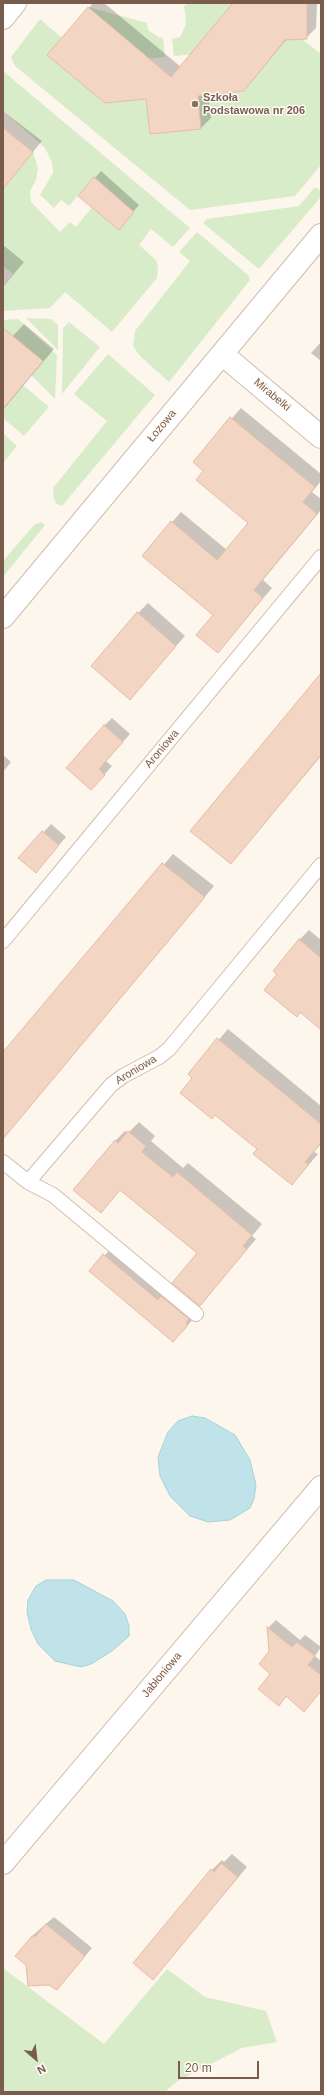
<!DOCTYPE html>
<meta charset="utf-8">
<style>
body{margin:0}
#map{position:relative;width:324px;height:2095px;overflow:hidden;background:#fdf6ec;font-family:Helvetica,sans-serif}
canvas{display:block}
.frame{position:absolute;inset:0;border:4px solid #7a5c4d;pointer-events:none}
.north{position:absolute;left:16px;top:2039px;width:40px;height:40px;-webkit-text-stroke:3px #fffaf3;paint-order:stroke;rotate:152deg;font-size:11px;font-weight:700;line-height:16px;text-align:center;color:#7a5c4d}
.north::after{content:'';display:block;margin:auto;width:14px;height:18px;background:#7a5c4d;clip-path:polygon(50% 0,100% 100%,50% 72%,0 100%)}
.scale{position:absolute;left:178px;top:2061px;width:81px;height:18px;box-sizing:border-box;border:2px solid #7a5c4d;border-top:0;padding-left:5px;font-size:12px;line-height:14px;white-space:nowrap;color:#7a5c4d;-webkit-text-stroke:3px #fffaf3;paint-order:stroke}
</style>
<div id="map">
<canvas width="324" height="2095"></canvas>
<div class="frame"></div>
<div class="north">N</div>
<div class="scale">20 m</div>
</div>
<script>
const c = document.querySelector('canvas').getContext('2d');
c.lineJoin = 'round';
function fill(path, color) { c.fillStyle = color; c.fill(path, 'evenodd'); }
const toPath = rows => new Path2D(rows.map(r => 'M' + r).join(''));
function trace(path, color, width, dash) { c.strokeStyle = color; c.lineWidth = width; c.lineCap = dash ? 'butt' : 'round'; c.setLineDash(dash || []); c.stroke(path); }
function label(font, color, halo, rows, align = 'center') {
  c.font = font + ' Helvetica,sans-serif'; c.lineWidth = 3; c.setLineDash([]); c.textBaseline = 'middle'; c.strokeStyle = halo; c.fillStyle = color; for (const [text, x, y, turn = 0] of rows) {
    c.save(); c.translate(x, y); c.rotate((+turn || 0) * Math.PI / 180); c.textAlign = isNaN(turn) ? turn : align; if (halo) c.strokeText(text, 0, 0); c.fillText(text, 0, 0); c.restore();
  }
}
fill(toPath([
 [187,3,233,3,194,54,174,56,172,39,180,37,186,24,185,10,183,8],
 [88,7,147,23,148,30,160,38,163,37,165,57,146,59,145,55],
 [40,19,62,38,48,55,105,103,146,99,150,134,201,129,198,96,244,91,290,35,296,40,302,39,321,54,321,165,295,196,190,210,15,66,11,57],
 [3,71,190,228,173,247,151,229,139,245,156,260,158,267,157,278,112,332,65,292,50,308,3,311,3,286,13,274,3,266,3,189,33,152,38,168,36,180,30,191,31,202,60,232,70,222,76,227,107,189,94,177,69,206,61,200,54,208,40,195,53,173,52,162,45,148,3,111],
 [315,187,321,191,321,197,259,269,203,223,207,219,299,206],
 [197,232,248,275,250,280,169,382,140,356,133,346,135,331,190,261,179,252],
 [26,318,51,319,58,325,58,350],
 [18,319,57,355,55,399,31,375,43,361,12,335,3,345,3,320],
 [69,322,100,347,62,394,63,328],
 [108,354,155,395,62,506,57,504,54,499,53,488,107,421,74,394],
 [23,385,49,407,24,436,3,418,3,409],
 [3,433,17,446,3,463],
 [41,522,45,525,3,577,3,561,34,525],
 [3,1968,104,2044,167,1969,205,1997,266,2011,277,2042,242,2048,176,2082,165,2092,3,2092]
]), '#d8ecc9');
const water = toPath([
 [192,1416,205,1418,235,1435,250,1460,256,1485,254,1499,250,1508,230,1520,208,1522,190,1516,170,1496,160,1476,158,1457,168,1432,178,1421,192,1416],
 [46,1580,74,1580,113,1601,125,1614,129,1626,129,1636,112,1651,91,1664,81,1667,55,1661,38,1644,31,1629,27,1612,28,1600,36,1586,46,1580]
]);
fill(water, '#bfe3e8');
trace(water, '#a5d3da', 1);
fill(toPath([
 [93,3,104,3,181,67,234,3,317,3,316,28,306,38,287,39,253,80,208,94,211,118,201,128,151,133,147,98,89,8],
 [3,111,42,141,3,188],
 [101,171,139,205,125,222,79,196],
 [3,245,24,262,3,287],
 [24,324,54,349,3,410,3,347],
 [321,342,321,361,311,353],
 [241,408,321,474,321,481,312,492,321,499,321,510,263,580,272,588,218,651,214,615,143,555,181,512,227,550,249,522,205,471,194,461],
 [148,603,185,636,130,698,138,613],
 [321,674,321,756,231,863],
 [112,718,130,734,106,761,112,766,91,789,104,726],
 [3,755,11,762,3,772],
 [51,824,66,837,36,872,20,858],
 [173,854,214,886,8,1132,3,1127,3,1053],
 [309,930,321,940,321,1028,301,1012,296,1016,278,974,299,940],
 [228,1029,321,1106,321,1144,314,1152,318,1154,292,1184,189,1074],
 [139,1122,155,1136,151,1141,183,1168,188,1163,262,1224,252,1236,256,1239,200,1305,198,1253,121,1189,101,1212,115,1141,125,1131,128,1133],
 [112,1247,195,1317,181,1333,91,1271],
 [276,1620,300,1640,305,1635,321,1647,315,1656,321,1661,321,1691,304,1710,287,1696,278,1704,272,1673,268,1628],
 [232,1854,247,1867,153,1978,212,1870,222,1860,224,1862],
 [54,1917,92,1948,57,1989,50,1984,32,1936]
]), '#0003');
const building = toPath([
 [233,3,307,3,307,39,285,40,244,91,198,96,201,129,150,134,146,99,105,103,47,55,88,7,171,77,233,3],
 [3,128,33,152,3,189,3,128],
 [94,177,134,212,119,230,78,196,94,177],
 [3,328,43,361,3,409,3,328],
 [230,417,315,487,303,502,317,514,254,590,263,598,218,653,196,635,213,615,142,556,171,521,217,560,248,523,196,480,203,471,193,462,230,417],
 [137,612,176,646,130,700,91,666,137,612],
 [321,673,321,755,231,864,190,831,321,673],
 [104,725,123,742,99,769,105,775,91,790,66,768,104,725],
 [42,831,59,845,36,873,18,858,42,831],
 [162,863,205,897,3,1139,3,1052,162,863],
 [299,939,321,958,321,1030,300,1012,297,1017,264,990,277,974,273,971,299,939],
 [217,1038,321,1124,321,1143,305,1162,309,1164,292,1185,253,1154,257,1149,215,1115,212,1119,180,1093,192,1078,188,1074,217,1038],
 [128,1131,146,1146,142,1152,173,1177,177,1172,252,1235,243,1246,247,1249,200,1306,172,1283,197,1253,120,1190,101,1213,73,1190,115,1140,118,1143,128,1131],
 [103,1254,158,1300,161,1296,189,1319,186,1323,188,1325,173,1342,89,1271,103,1254],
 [267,1627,292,1647,297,1642,315,1656,308,1665,321,1675,321,1691,304,1712,286,1696,279,1706,258,1689,270,1674,259,1664,269,1651,267,1627],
 [221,1863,238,1877,153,1980,133,1963,211,1869,214,1872,221,1863],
 [46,1924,85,1956,57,1990,49,1985,28,1986,26,1965,15,1956,32,1936,36,1936,46,1924]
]);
fill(building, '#f3d5c3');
trace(building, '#e6bba3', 1);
const service = toPath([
 [3,941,321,557],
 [3,1162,28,1182,53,1195,196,1314],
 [28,1182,111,1085,123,1076,159,1057,169,1049,321,865]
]);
const minor = toPath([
 [3,18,15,3],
 [222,354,321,437],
 [3,617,321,235],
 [3,1863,321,1487]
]);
trace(service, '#d1beb0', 16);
trace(minor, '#d1beb0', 24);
trace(service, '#fff', 14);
trace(minor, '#fff', 22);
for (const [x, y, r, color] of [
 [195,104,4,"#8d6e63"]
]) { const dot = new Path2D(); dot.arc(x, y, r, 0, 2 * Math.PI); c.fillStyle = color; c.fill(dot); trace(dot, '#fffaf3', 1.5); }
label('bold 11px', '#785e54', '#fffaf3', [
 ["Szkoła",203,98],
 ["Podstawowa nr 206",203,111]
], 'left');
label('11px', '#7a5c4d', '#fffaf3', [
 ["Mirabelki",272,395,40],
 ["Łozowa",162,426,-50],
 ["Aroniowa",162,749,-50],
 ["Aroniowa",136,1070,-31],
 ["Jabłoniowa",162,1675,-50]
]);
</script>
